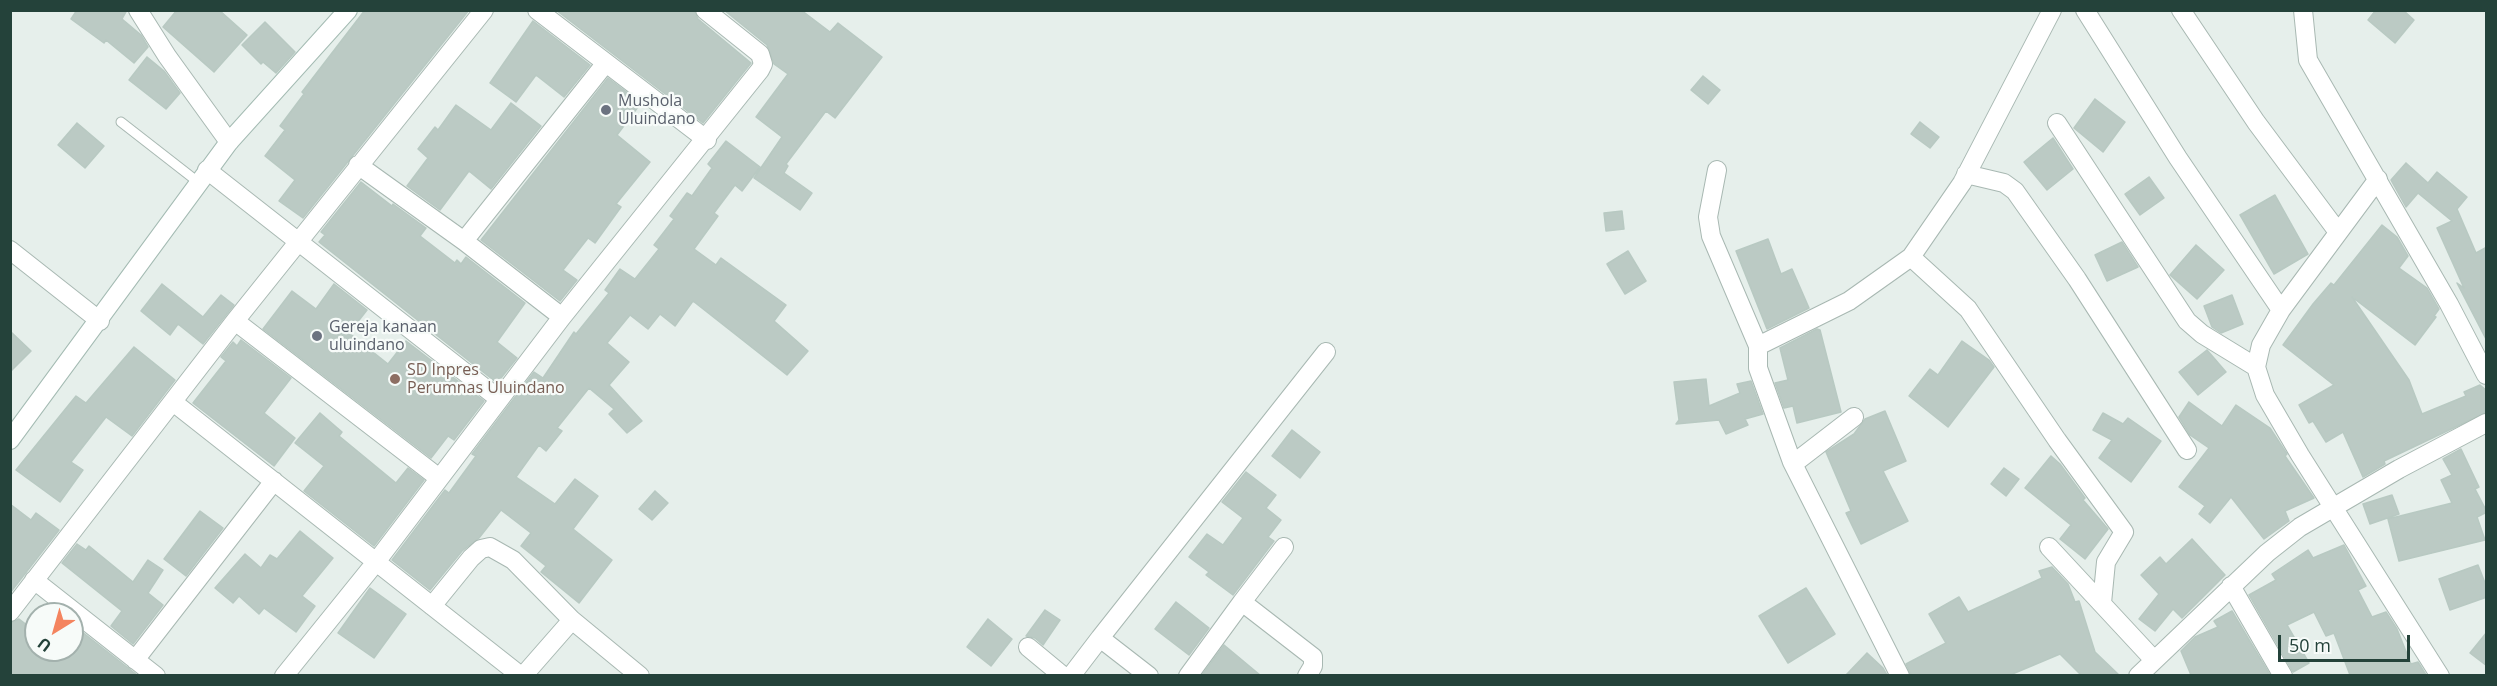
<!DOCTYPE html>
<style>
body{margin:0}
#map{position:relative;width:2497px;height:686px;overflow:hidden;background:#e6efeb;font-family:"Open Sans",sans-serif}
canvas{display:block}
.frame{position:absolute;inset:0;border:12px solid #24423a;pointer-events:none}
.north{position:absolute;left:24px;top:602px;width:60px;height:60px;box-sizing:border-box;background:#f7fbf9;border:2px solid #a3b1ad;border-radius:50%;rotate:217deg;font-size:16px;font-weight:700;line-height:24px;text-align:center;color:#24423a}
.north::after{content:'';display:block;margin:auto;width:21px;height:27px;background:#f4845f;clip-path:polygon(50% 0,100% 100%,50% 72%,0 100%)}
.scale{position:absolute;left:2278px;top:635px;width:132px;height:27px;box-sizing:border-box;border:3px solid #24423a;border-top:0;padding-left:8px;font-size:18px;line-height:21px;white-space:nowrap;color:#24423a;-webkit-text-stroke:4px #f7fbf9;paint-order:stroke}
</style>
<div id="map">
<canvas width="2497" height="686"></canvas>
<div class="frame"></div>
<div class="north">U</div>
<div class="scale">50 m</div>
</div>
<script>
const c = document.querySelector('canvas').getContext('2d');
c.lineJoin = 'round';
function fill(path, color) { c.fillStyle = color; c.fill(path, 'evenodd'); }
const toPath = rows => new Path2D(rows.map(r => 'M' + r).join(''));
function trace(path, color, width, dash) { c.strokeStyle = color; c.lineWidth = width; c.lineCap = dash ? 'butt' : 'round'; c.setLineDash(dash || []); c.stroke(path); }
function label(font, color, halo, rows, align = 'center') {
  c.font = font + ' "Open Sans",sans-serif'; c.lineWidth = 4.5; c.setLineDash([]); c.textBaseline = 'middle'; c.strokeStyle = halo; c.fillStyle = color; for (const [text, x, y, turn = 0] of rows) {
    c.save(); c.translate(x, y); c.rotate((+turn || 0) * Math.PI / 180); c.textAlign = isNaN(turn) ? turn : align; if (halo) c.strokeText(text, 0, 0); c.fillText(text, 0, 0); c.restore();
  }
}
const building = toPath([
 [77,10,127,10,122,19,141,35,148,47,134,63,106,40,104,43,71,19,77,10],
 [177,10,219,10,247,35,214,72,163,27,177,10],
 [365,10,469,10,303,218,279,201,295,180,265,156,285,130,280,126,304,94,302,92,365,10],
 [556,10,694,10,698,19,751,63,703,123,556,10],
 [724,10,801,10,830,32,838,23,882,57,835,118,826,111,786,164,788,166,784,173,812,193,800,210,754,178,782,137,756,117,788,74,774,64,767,45,724,10],
 [2376,10,2403,10,2414,20,2395,43,2368,20,2376,10],
 [533,21,590,65,564,97,536,75,516,102,490,83,533,21],
 [265,22,295,52,276,73,263,62,261,64,242,45,265,22],
 [147,57,164,71,180,93,166,109,129,80,147,57],
 [1703,76,1720,90,1708,104,1691,90,1703,76],
 [608,78,641,103,617,135,650,162,616,204,621,207,595,243,588,238,563,270,577,280,560,301,481,240,608,78],
 [2095,99,2125,122,2103,152,2074,128,2095,99],
 [511,103,541,126,491,189,469,171,440,210,407,186,428,158,418,149,435,127,438,130,456,105,491,130,511,103],
 [1920,122,1939,137,1930,148,1911,134,1920,122],
 [77,123,104,146,85,168,58,145,77,123],
 [2053,138,2073,169,2047,190,2024,162,2053,138],
 [726,141,760,167,742,191,735,185,714,213,718,216,694,249,716,265,721,258,786,305,774,321,808,351,787,375,693,301,675,326,660,314,648,329,630,315,607,343,629,362,609,385,642,421,627,433,609,414,614,409,589,388,557,428,562,431,546,451,539,445,516,477,555,504,575,479,598,496,573,529,612,560,579,603,541,572,546,566,521,546,531,533,501,510,479,538,462,551,430,590,392,560,445,490,449,493,476,456,472,454,534,372,543,378,574,332,576,334,609,293,605,290,620,269,635,279,659,249,654,245,674,219,670,216,687,193,692,196,712,168,708,164,726,141],
 [2406,163,2428,183,2437,172,2467,197,2457,209,2476,253,2487,247,2487,341,2457,283,2464,288,2437,228,2452,221,2418,193,2406,207,2391,180,2406,163],
 [2149,177,2164,198,2140,215,2125,194,2149,177],
 [361,182,392,206,393,204,426,228,420,236,455,263,457,260,461,264,466,257,525,303,497,342,517,358,497,383,319,242,325,235,321,232,361,182],
 [2275,195,2308,254,2274,274,2240,215,2275,195],
 [1622,211,1624,229,1606,231,1604,213,1622,211],
 [2382,225,2397,237,2408,256,2399,268,2427,288,2439,309,2434,316,2436,317,2415,345,2352,297,2409,380,2422,414,2466,396,2464,392,2480,385,2487,391,2487,412,2384,461,2385,464,2363,477,2343,432,2326,442,2313,421,2309,423,2299,405,2334,385,2283,345,2313,304,2331,283,2334,285,2382,225],
 [1768,239,1781,274,1792,269,1809,308,1767,329,1736,251,1768,239],
 [2122,242,2138,267,2107,281,2095,255,2122,242],
 [2196,245,2224,270,2197,299,2170,275,2196,245],
 [1628,251,1646,281,1625,294,1607,264,1628,251],
 [162,284,203,317,221,295,234,305,203,344,178,324,170,335,141,311,162,284],
 [334,284,367,310,349,333,388,364,406,341,484,401,454,440,448,436,431,458,263,329,292,291,316,309,334,284],
 [2232,295,2243,324,2221,333,2212,327,2204,306,2232,295],
 [1817,329,1820,330,1841,412,1797,423,1793,406,1784,408,1775,383,1788,380,1780,348,1817,329],
 [10,331,31,351,10,372,10,331],
 [241,340,291,378,264,413,295,438,274,466,193,403,226,361,221,357,233,342,237,346,241,340],
 [1962,341,1989,360,1994,367,1948,427,1909,396,1930,369,1938,375,1962,341],
 [134,347,175,380,132,436,106,417,71,462,83,470,60,502,16,470,76,396,86,403,134,347],
 [2207,350,2226,372,2198,395,2179,372,2207,350],
 [1706,379,1709,406,1740,393,1737,384,1751,381,1763,414,1745,419,1748,425,1726,434,1719,420,1676,424,1679,420,1674,382,1706,379],
 [2189,402,2222,426,2236,405,2270,428,2287,454,2285,456,2314,498,2285,511,2289,521,2264,539,2231,497,2210,523,2199,514,2205,506,2179,487,2209,448,2190,435,2179,417,2189,402],
 [1885,411,1906,461,1883,471,1908,521,1861,544,1846,513,1851,511,1826,452,1854,434,1865,419,1885,411],
 [320,413,342,432,339,436,396,483,408,468,424,480,374,546,304,491,324,466,295,443,320,413],
 [2103,413,2123,424,2128,418,2161,441,2131,482,2099,458,2112,440,2093,430,2103,413],
 [1292,430,1320,452,1300,478,1272,456,1292,430],
 [2461,449,2479,487,2475,489,2487,512,2477,517,2485,540,2399,561,2388,519,2452,503,2441,480,2452,475,2443,459,2461,449],
 [2051,456,2060,464,2085,498,2083,500,2108,529,2085,559,2060,539,2071,525,2025,488,2051,456],
 [2004,468,2019,479,2006,496,1991,484,2004,468],
 [1246,472,1276,495,1266,508,1281,520,1268,537,1274,541,1233,595,1206,575,1209,572,1189,557,1207,534,1223,545,1243,518,1222,502,1246,472],
 [655,491,668,503,652,520,639,509,655,491],
 [2392,495,2399,514,2370,524,2363,504,2392,495],
 [10,504,31,520,36,513,59,530,10,593,10,504],
 [200,511,223,528,186,576,164,559,200,511],
 [300,531,333,558,302,596,315,606,296,632,264,608,259,614,239,596,233,603,215,588,245,554,261,568,270,555,277,559,300,531],
 [2192,539,2225,575,2182,618,2173,609,2155,631,2139,619,2159,594,2141,575,2160,557,2166,564,2192,539],
 [77,544,86,550,89,546,133,582,148,560,163,570,148,593,163,605,133,644,111,626,122,611,62,563,77,544],
 [2344,545,2366,586,2358,590,2372,617,2386,612,2397,629,2411,664,2418,662,2426,675,2350,675,2334,633,2326,636,2314,612,2287,625,2309,663,2293,672,2249,595,2276,580,2272,574,2308,550,2313,558,2344,545],
 [2478,565,2487,588,2487,597,2450,610,2439,579,2478,565],
 [2052,567,2068,584,2075,602,2079,601,2095,652,2119,675,2081,675,2060,654,2010,675,1911,675,1906,664,1946,643,1929,614,1959,597,1968,612,2042,578,2039,571,2052,567],
 [370,588,406,614,374,658,338,633,370,588],
 [1806,588,1835,634,1788,663,1759,616,1806,588],
 [1176,602,1209,628,1189,655,1155,629,1176,602],
 [1045,610,1060,620,1043,645,1035,638,1026,636,1045,610],
 [2232,611,2270,675,2191,675,2181,651,2195,637,2218,627,2214,621,2232,611],
 [19,619,36,632,36,650,72,650,72,624,137,675,10,675,10,623,19,619],
 [988,619,1012,639,991,666,967,647,988,619],
 [2487,632,2487,666,2470,653,2487,632],
 [1224,645,1260,675,1202,675,1224,645],
 [1867,653,1883,668,1887,675,1846,675,1867,653]
]);
fill(building, '#bbcac4');
trace(building, '#b8c9c2', 1.5);
const lane = toPath([
 [121,122,198,182]
]);
const street = toPath([
 [138,10,167,56,229,142],
 [537,10,707,140],
 [2085,10,2178,158,2281,310],
 [2181,10,2256,122,2338,232],
 [2303,10,2308,60,2449,304,2486,375],
 [2057,123,2187,321,2202,334,2256,367],
 [358,165,464,241,562,317],
 [207,170,499,399],
 [1717,170,1708,217,1711,236,1758,346],
 [1966,174,2004,183,2015,191,2077,279,2187,450],
 [2378,179,2281,310,2261,345,2256,367,2265,395,2300,455,2440,676],
 [464,241,605,64],
 [10,250,100,321],
 [1911,257,1968,309,2057,440,2124,532,2106,562,2102,603],
 [235,321,439,478],
 [173,402,521,676],
 [1793,464,1854,417],
 [1284,547,1242,602,1313,657,1313,666,1307,676],
 [2049,547,2154,660],
 [34,580,156,676],
 [2231,586,2283,676],
 [432,606,471,558,481,549,490,547,513,560,572,620],
 [10,612,235,321,484,10],
 [1100,638,1326,352],
 [1028,647,1063,676],
 [135,660,274,481],
 [284,676,376,562,562,317,760,70,763,64,760,54,705,10],
 [523,676,572,620,640,676],
 [1071,676,1100,638,1149,676],
 [1188,676,1242,602],
 [1900,676,1792,462,1758,368,1758,346,1849,301,1911,257,1962,183,2052,10],
 [2138,676,2267,553,2300,527,2399,469,2486,423]
]);
const secondary = toPath([
 [10,440,229,142,348,10]
]);
trace(lane, '#a8b8b2', 11);
trace(street, '#a8b8b2', 20);
trace(secondary, '#a4bbb3', 20);
trace(lane, '#fff', 9);
trace(street, '#fff', 18);
trace(secondary, '#fff', 18);
for (const [x, y, r, color] of [
 [606,110,6,"#6b7280"],
 [317,336,6,"#6b7280"],
 [395,379,6,"#8d6e63"]
]) { const dot = new Path2D(); dot.arc(x, y, r, 0, 2 * Math.PI); c.fillStyle = color; c.fill(dot); trace(dot, '#f7fbf9', 2); }
label('16px', '#5b616d', '#f7fbf9', [
 ["Mushola",618,101],
 ["Uluindano",618,119],
 ["Gereja kanaan",329,327],
 ["uluindano",329,345]
], 'left');
label('16px', '#785e54', '#f7fbf9', [
 ["SD Inpres",407,370],
 ["Perumnas Uluindano",407,388]
], 'left');
</script>
